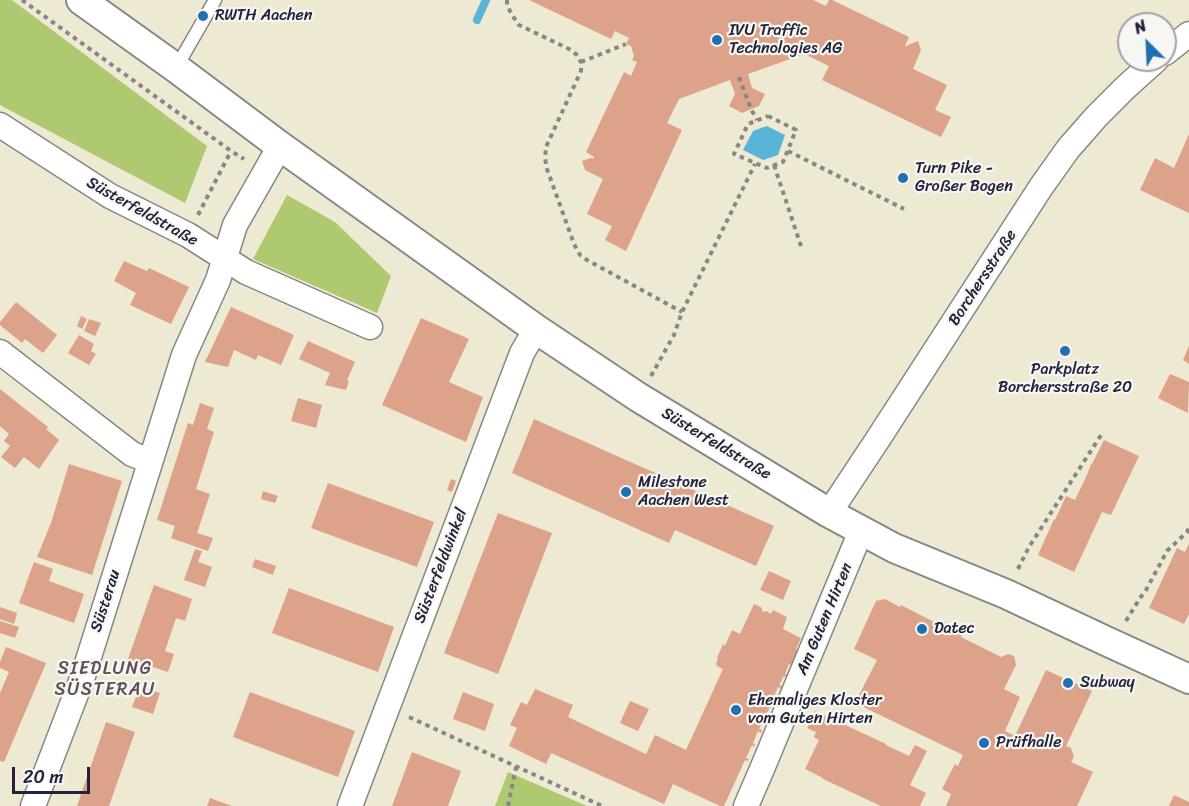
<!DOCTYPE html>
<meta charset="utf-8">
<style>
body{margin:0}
#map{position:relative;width:1189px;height:806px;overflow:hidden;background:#ede9d2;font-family:Sriracha,sans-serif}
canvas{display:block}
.north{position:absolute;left:1117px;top:12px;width:60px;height:60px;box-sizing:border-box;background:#f6f6f2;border:2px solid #a1a1a9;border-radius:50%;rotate:336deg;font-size:16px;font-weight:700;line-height:24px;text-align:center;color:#22223b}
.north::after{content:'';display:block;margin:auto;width:21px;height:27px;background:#1f6fb2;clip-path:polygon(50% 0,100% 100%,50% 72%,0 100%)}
.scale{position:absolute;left:12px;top:767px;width:78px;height:27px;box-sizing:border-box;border:3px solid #22223b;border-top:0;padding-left:8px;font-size:18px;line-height:21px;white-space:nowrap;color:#22223b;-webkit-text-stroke:4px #f6f6f2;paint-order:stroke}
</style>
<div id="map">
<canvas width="1189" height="806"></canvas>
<div class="north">N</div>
<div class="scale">20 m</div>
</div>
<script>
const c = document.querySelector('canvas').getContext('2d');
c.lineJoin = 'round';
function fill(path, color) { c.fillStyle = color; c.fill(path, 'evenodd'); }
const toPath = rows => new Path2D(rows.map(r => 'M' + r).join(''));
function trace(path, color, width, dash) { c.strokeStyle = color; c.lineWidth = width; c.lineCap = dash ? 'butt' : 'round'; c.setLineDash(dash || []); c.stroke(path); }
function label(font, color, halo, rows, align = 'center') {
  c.font = font + ' Sriracha,sans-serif'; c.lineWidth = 4.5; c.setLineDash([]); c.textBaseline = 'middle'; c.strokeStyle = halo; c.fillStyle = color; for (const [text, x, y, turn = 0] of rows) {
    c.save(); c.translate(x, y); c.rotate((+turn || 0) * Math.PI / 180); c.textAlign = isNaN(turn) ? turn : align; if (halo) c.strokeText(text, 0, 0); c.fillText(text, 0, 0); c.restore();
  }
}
fill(toPath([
 [0,0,12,0,207,146,185,203,0,105],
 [287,195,335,222,391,276,377,313,253,259],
 [508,772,587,806,495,806]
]), '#aec96f');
fill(toPath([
 [767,126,785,135,778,155,763,160,743,150,753,131]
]), '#58b5d7');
trace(toPath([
 [477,20,486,0]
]), '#58b5d7', 8);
fill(toPath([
 [529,0,813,0,826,6,829,0,832,0,909,37,905,46,907,46,908,45,918,41,921,50,913,69,947,85,935,110,951,117,941,137,822,80,829,66,804,54,748,74,752,88,765,94,759,106,742,113,729,106,735,94,730,80,679,99,667,123,682,130,626,251,605,240,612,226,587,214,603,179,585,170,582,161,591,158,593,159,594,157,586,152,624,72,631,76,637,62,632,60,634,56,631,46,626,44,629,38,615,31,611,39],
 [1189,134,1189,213,1140,190,1155,158,1174,168],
 [124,261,147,271,149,268,189,287,171,324,130,305,136,293,114,281],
 [16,302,57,335,43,353,25,339,22,343,0,325,0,322],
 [231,307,294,335,281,365,258,355,256,360,234,350,228,367,205,362],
 [81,316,87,319,82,329,77,326],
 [421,318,469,339,449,382,483,397,466,442,382,405],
 [89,319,101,323,95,336,84,331],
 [79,335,94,344,91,351,96,354,89,365,68,353],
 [308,341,355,362,347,380,349,381,346,390,325,385,330,373,299,359],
 [1189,346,1189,364,1183,360],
 [1170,374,1189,382,1188,413,1158,398],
 [0,389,48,427,46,429,59,440,39,469,24,457,15,468,1,457,10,446,4,441,9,434,0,426],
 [298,398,322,405,316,428,291,421],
 [200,403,214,408,207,429,214,432,196,489,210,494,197,533,213,538,208,551,171,538,175,526,157,520,188,423,193,425],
 [534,419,774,526,756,566,675,530,669,543,512,473],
 [1104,440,1139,456,1111,515,1102,512,1074,572,1038,555,1054,519,1055,520,1066,496,1075,500,1087,475,1091,464,1092,464],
 [69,464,122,481,92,575,37,557,51,523],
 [451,479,456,481,452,492,447,490],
 [328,483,434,522,417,567,311,528],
 [263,491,278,496,275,503,261,499],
 [498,513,552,533,498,674,444,653],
 [1189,544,1189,614,1184,624,1149,608,1177,548,1185,552],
 [195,549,202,551,198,562,212,567,205,587,184,580],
 [255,559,276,566,273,575,252,567],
 [34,562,53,569,49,581,84,594,74,623,19,603],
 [769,571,791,581,783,600,760,590],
 [154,585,192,599,185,621,176,618,165,651,174,654,168,672,128,659],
 [289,588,394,627,378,672,272,633],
 [885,599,900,607,901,605,936,623,937,621,940,620,947,623,948,628,962,635,961,637,1001,657,1008,654,1014,656,1016,665,1004,689,1020,697,1005,731,1015,736,1046,670,1092,691,1066,746,1071,748,1074,757,1071,762,1093,772,1077,806,946,806,951,794,942,789,955,764,958,766,963,755,855,703,877,660,854,649,876,601],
 [754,604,761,607,763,612,767,611,771,614,773,610,787,617,783,629,801,638,796,649,799,651,792,665,789,664,785,674,787,675,786,677,784,676,779,685,782,686,781,689,778,687,772,701,775,702,774,704,772,703,766,715,769,716,768,718,765,717,759,729,762,730,761,733,758,731,753,743,755,745,754,747,752,745,746,758,749,759,748,761,745,760,724,806,720,806,673,784,664,804,551,753,546,764,509,746,517,728,510,725,521,702,527,705,535,689,573,705,568,717,646,754,655,735,686,750,723,669,717,666,716,664,718,659,717,658,723,644,725,646,732,630,740,634],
 [0,607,17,613,14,624,0,619],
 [0,621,19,627,15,638,0,633],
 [6,647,46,663,4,762,0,761,0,693,9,672,0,668,0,662],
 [140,686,160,693,153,714,132,707],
 [250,692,355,731,338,777,233,737],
 [463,692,494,704,485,731,453,719],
 [630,701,649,709,638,731,620,723],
 [815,711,886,744,886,745,909,756,915,745,927,751,910,785,926,793,920,806,881,806,823,779,823,778,805,769,819,740,814,737,816,732,807,728],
 [106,722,135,732,109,806,77,806],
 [412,752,461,771,448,806,392,806],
 [1174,795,1189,802,1189,806,1169,806],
 [210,798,232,806,207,806]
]), '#dca28a');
const service = toPath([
 [176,68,215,0]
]);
const minor = toPath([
 [1165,53,1189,34],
 [0,125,110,196,188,235,246,272,370,327],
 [0,352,132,454,150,461],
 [829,513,878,439,1041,187,1068,149,1096,117,1126,87,1156,60],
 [33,806,83,676,184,355,218,280,235,225,280,146],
 [350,806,522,353,536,329],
 [746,806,762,769,861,531]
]);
const tertiary = toPath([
 [81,0,176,68,280,146,536,329,638,397,829,513,894,548,1006,594,1106,641,1189,679]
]);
trace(service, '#888686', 15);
trace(minor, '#888686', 27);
trace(tertiary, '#888686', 32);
trace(toPath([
 [22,0,231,151,244,159],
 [507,0,507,5,512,15,519,25,569,49,576,54,581,62,581,71,546,147,545,158,547,169,574,244,580,255,587,260,682,312],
 [581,62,626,44],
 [739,77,751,109,757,120],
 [768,116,796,130,783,162,767,168,734,154,748,124,768,116],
 [788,151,904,209],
 [774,165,802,249],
 [198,215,231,151],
 [651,376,674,335,682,312,755,164],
 [1018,569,1029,547,1103,432],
 [1126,621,1140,598,1146,590,1167,551,1187,532,1189,528],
 [409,717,602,806],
 [508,806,516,767]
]), '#888686', 4, [4.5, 4.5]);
trace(service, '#fff', 12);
trace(minor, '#fff', 24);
trace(tertiary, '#fff', 28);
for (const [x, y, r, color] of [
 [203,16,6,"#1f6fb2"],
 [717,40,6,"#1f6fb2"],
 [903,178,6,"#1f6fb2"],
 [1065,351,6,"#1f6fb2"],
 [626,492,6,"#1f6fb2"],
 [922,629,6,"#1f6fb2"],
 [1068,683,6,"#1f6fb2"],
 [736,710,6,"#1f6fb2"],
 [984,743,6,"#1f6fb2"]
]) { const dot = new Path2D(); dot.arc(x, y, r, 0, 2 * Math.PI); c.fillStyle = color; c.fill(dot); trace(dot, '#f6f6f2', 2); }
label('16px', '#22223b', '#f6f6f2', [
 ["RWTH Aachen",215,16],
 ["IVU Traffic",729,31],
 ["Technologies AG",729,49],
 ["Turn Pike -",915,169],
 ["Großer Bogen",915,187],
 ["Parkplatz",1065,370,"center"],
 ["Borchersstraße 20",1065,388,"center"],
 ["Milestone",638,483],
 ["Aachen West",638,501],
 ["Datec",934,629],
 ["Subway",1080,683],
 ["Ehemaliges Kloster",748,701],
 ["vom Guten Hirten",748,719],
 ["Prüfhalle",996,743]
], 'left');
label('16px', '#22223b', '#f6f6f2', [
 ["Süsterfeldstraße",142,212,29],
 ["Borchersstraße",983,278,-57],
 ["Süsterfeldstraße",716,444,31],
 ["Süsterfeldwinkel",441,566,-69],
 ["Süsterau",106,601,-72],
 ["Am Guten Hirten",825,619,-67]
]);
c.letterSpacing = '1.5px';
label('18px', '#634f57', '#f6f6f2', [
 ["SIEDLUNG",105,669],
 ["SÜSTERAU",105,690]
]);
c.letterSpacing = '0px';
</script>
